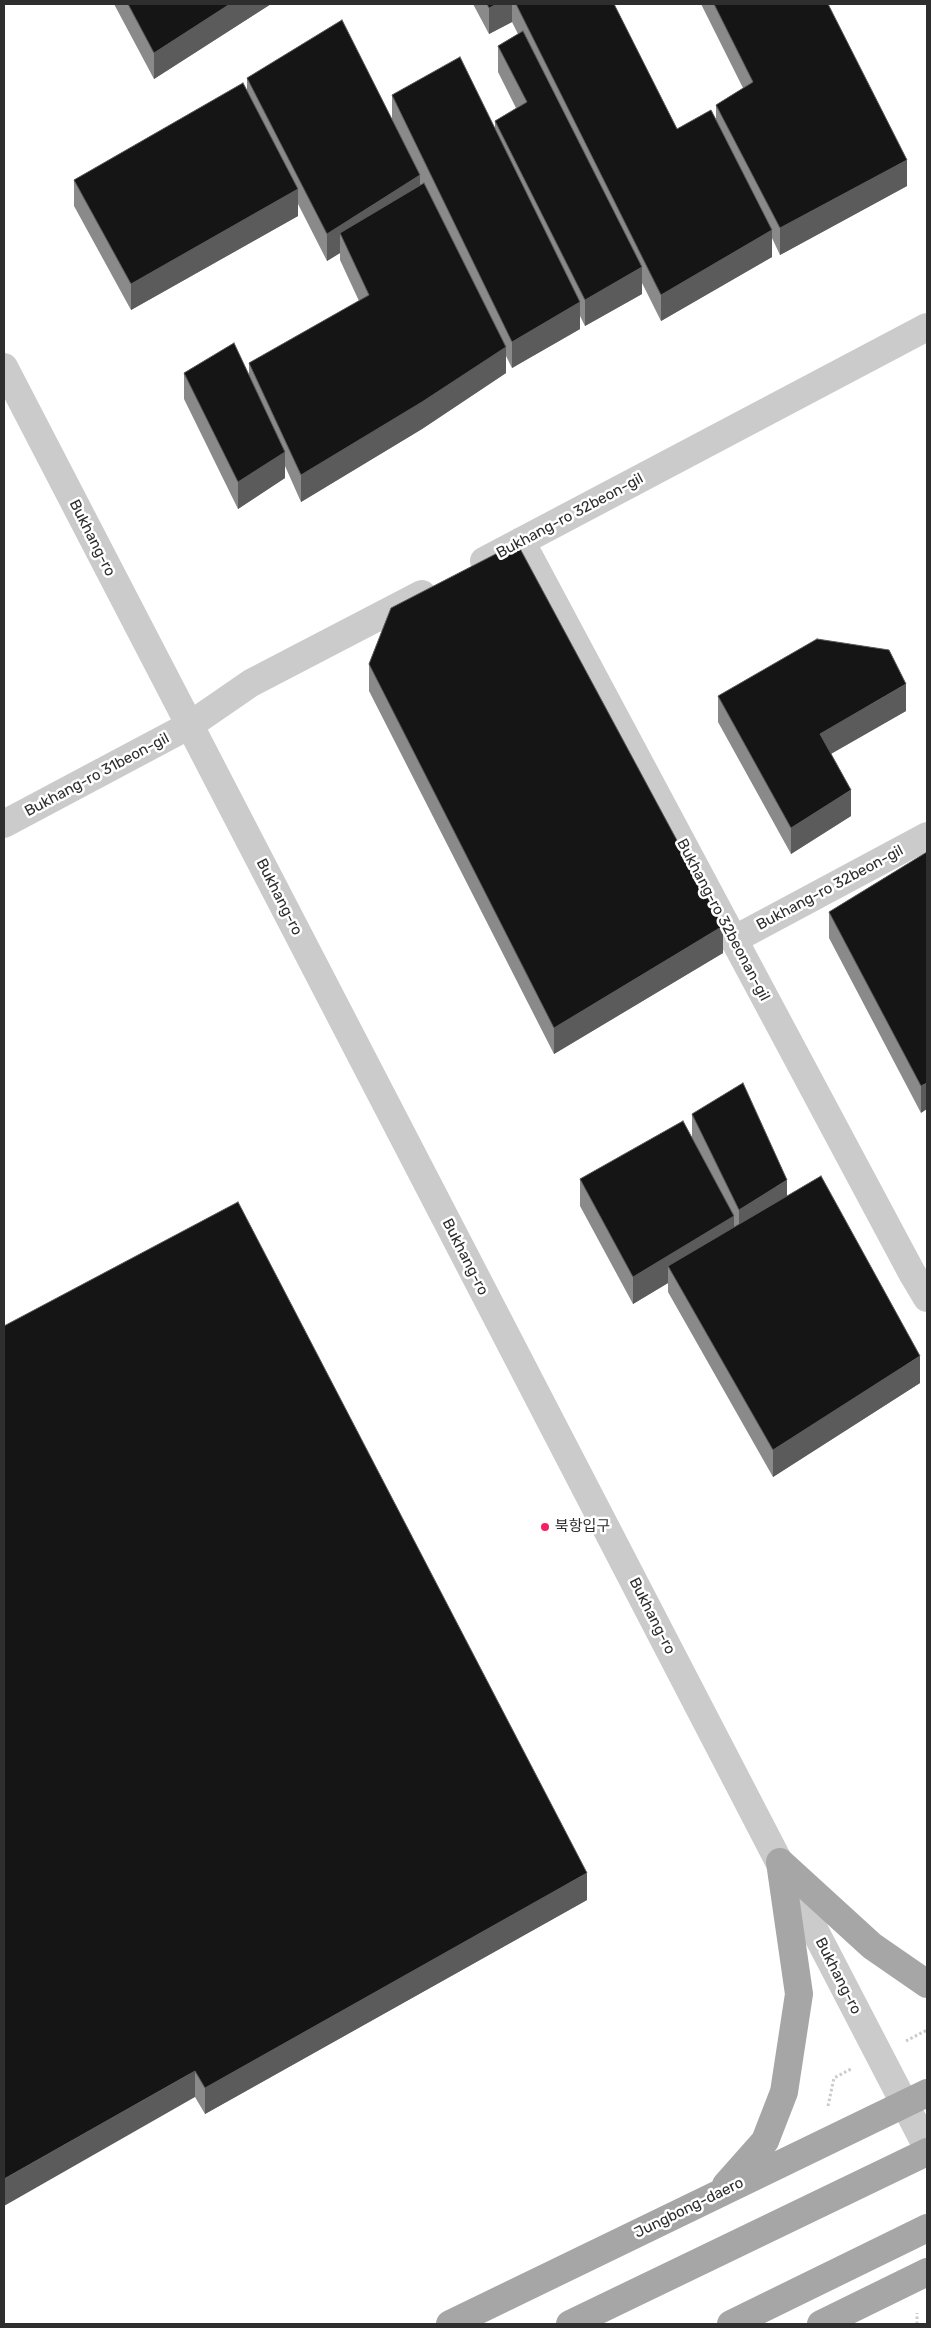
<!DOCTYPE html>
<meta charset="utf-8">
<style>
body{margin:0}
#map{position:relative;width:931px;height:2328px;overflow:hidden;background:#fff;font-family:Rubik,sans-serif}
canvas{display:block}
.frame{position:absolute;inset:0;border:5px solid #2e2e2e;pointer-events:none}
</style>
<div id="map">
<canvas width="931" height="2328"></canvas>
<div class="frame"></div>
</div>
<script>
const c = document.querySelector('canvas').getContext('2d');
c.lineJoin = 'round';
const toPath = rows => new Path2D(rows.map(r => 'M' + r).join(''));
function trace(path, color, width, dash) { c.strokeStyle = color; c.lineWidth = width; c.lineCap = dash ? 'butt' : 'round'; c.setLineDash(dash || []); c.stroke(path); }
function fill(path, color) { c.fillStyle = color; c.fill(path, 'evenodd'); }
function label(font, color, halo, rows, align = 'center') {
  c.font = font + ' Rubik,"Noto Sans KR",sans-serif'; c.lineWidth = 5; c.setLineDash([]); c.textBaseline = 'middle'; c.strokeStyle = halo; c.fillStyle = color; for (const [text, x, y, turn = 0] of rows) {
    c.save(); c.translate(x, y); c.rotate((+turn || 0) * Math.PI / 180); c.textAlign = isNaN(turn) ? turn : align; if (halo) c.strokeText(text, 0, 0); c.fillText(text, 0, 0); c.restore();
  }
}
trace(toPath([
 [906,2041,927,2030],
 [828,2106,834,2078,851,2069],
 [917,2324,917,2313]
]), '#cbcbcb', 3, [2.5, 2.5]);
trace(toPath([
 [4,367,927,2147],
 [521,541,912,1273,927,1298],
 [484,561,927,327],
 [4,824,190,725,251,683,422,594],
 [733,940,927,836]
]), '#cbcbcb', 28);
trace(toPath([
 [780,1862,872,1946,927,1984],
 [726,2185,765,2141,784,2092,799,1994,780,1862],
 [450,2324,927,2093],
 [570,2324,927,2152],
 [731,2324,927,2228],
 [821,2324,927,2272]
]), '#a6a6a6', 28);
fill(toPath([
 [114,4,271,4,154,79],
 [473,4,614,4,677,129,716,120,716,105,743,88,701,4,828,4,907,186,780,255,772,238,772,257,661,321,642,283,642,294,585,326,580,316,580,329,512,368,506,356,506,373,422,429,301,502,285,466,285,478,238,509,184,399,184,373,249,375,249,363,359,301,340,260,340,253,327,261,298,204,298,216,131,310,74,206,74,180,247,90,247,78,392,119,392,95,495,128,495,121,516,108,498,72,498,46,518,34,512,22,489,34],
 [369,664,723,953,554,1054,369,691],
 [718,696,906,711,831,754,851,816,791,854,718,722],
 [927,852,921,1113,829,938,829,912],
 [692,1114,787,1196,920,1383,773,1477,668,1292,668,1283,633,1304,580,1206,580,1179,692,1138],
 [4,1326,587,1900,205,2114,195,2097]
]), '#8a8a8a');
fill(toPath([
 [230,4,271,4,154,79,154,53],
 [497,4,512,4,512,22,489,34,489,8],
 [907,160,907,186,780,255,780,228],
 [420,175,420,201,340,233,340,253,327,261,327,234],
 [298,189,298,216,131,310,131,284],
 [772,230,772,257,661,321,661,295],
 [642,267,642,294,585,326,585,300],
 [580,302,580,329,512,368,512,342],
 [506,347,506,373,422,429,301,502,301,475],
 [285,452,285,478,238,509,238,482],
 [906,684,906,711,820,760,820,734],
 [851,790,851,816,791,854,791,828],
 [723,926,723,953,554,1054,554,1028],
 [927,1083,927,1109,921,1113,921,1086],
 [787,1180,787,1206,739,1237,739,1210],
 [734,1216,734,1242,668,1266,668,1283,633,1304,633,1277],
 [920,1356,920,1383,773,1477,773,1450],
 [587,1873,587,1900,205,2114,205,2088],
 [195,2071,195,2097,4,2206,4,2179]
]), '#5b5b5b');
const building = toPath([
 [128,4,230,4,154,53,128,4],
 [487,4,497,4,489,8,487,4],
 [516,4,614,4,677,129,711,110,772,230,661,295,516,4],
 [714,4,828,4,907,160,780,228,716,105,753,82,714,4],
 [342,20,420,175,327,234,247,78,342,20],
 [523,31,642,267,585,300,495,121,527,102,498,46,523,31],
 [460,57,580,302,512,342,392,95,460,57],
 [243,83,298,189,131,284,74,180,243,83],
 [424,183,506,347,422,402,301,475,249,363,369,295,340,233,424,183],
 [234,343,285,452,238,482,184,373,234,343],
 [517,543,723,926,554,1028,369,664,391,608,517,543],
 [817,639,889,650,906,684,820,734,851,790,791,828,718,696,817,639],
 [927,852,927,1083,921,1086,829,912,927,852],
 [743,1083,787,1180,739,1210,692,1114,743,1083],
 [683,1121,734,1216,633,1277,580,1179,683,1121],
 [821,1176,920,1356,773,1450,668,1266,821,1176],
 [238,1202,587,1873,205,2088,195,2071,4,2179,4,1326,238,1202]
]);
fill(building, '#151515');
trace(building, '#5b5b5b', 1);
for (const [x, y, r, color] of [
 [545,1527,5,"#f51f61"]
]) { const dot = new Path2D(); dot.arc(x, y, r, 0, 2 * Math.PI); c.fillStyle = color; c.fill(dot); trace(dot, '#fff', 2); }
label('15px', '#2e2e2e', '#fff', [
 ["Bukhang-ro 32beon-gil",570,516,-28],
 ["Bukhang-ro",92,538,63],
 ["Bukhang-ro 31beon-gil",97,775,-28],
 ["Bukhang-ro 32beon-gil",830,888,-28],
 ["Bukhang-ro",279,897,63],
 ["Bukhang-ro 32beonan-gil",723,920,62],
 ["Bukhang-ro",465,1257,63],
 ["Bukhang-ro",652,1616,63],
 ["Bukhang-ro",838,1976,63],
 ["Jungbong-daero",689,2208,-26]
]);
label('15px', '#2e2e2e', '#fff', [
 ["북항입구",555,1527]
], 'left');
</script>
